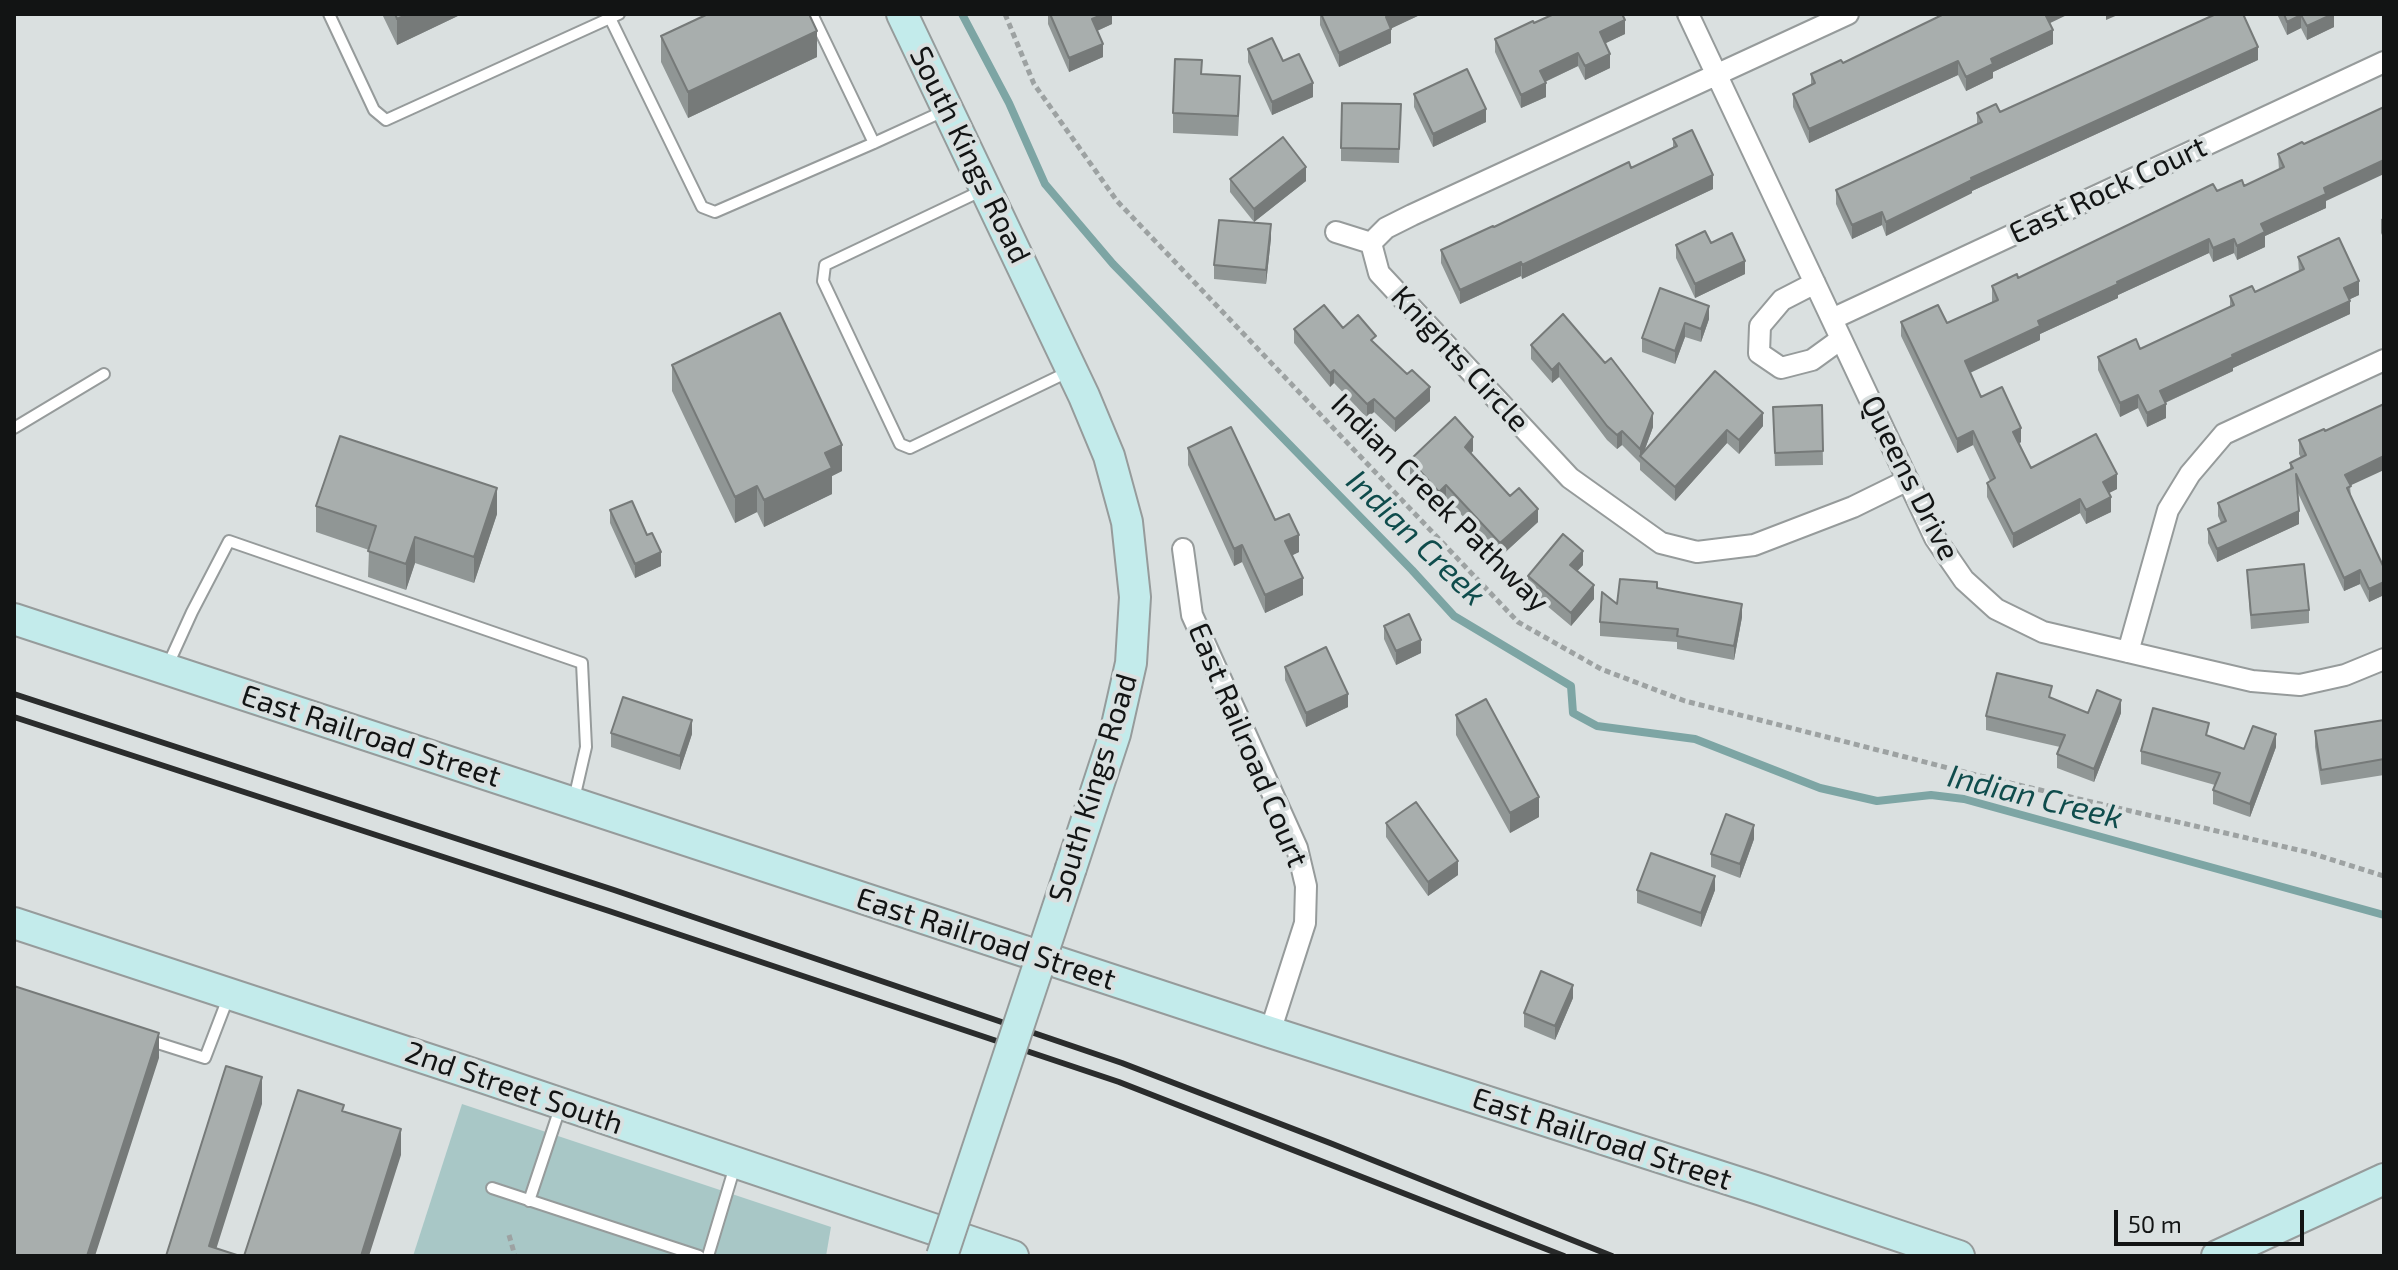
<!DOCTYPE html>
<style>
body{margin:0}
#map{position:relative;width:2398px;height:1270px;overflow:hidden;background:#dae0e0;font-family:"Exo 2",sans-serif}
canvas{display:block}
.frame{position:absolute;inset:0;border:16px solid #121414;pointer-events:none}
.scale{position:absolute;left:2114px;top:1210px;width:190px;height:36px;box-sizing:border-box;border:4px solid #121414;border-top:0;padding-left:10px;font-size:24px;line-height:28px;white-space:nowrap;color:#121414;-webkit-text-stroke:6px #dae0e0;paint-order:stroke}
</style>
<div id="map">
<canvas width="2398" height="1270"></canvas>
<div class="frame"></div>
<div class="scale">50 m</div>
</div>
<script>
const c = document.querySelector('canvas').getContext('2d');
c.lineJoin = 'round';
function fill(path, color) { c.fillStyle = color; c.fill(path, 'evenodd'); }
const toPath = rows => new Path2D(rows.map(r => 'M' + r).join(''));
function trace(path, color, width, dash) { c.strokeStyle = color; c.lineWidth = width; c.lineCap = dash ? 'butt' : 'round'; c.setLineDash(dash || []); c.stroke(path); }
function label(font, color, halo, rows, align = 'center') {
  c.font = font + ' "Exo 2",sans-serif'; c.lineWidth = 8; c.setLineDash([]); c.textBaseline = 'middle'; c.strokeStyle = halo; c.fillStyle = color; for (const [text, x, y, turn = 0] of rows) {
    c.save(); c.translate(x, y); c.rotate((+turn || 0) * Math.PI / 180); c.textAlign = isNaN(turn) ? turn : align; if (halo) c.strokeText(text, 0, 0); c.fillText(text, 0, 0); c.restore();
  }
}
fill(toPath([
 [462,1104,831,1227,826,1256,413,1256]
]), '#a8c7c6');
trace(toPath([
 [962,14,1009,103,1045,184,1113,264,1412,570,1454,616,1571,686,1573,713,1597,726,1695,739,1820,788,1877,801,1931,795,1964,799,2384,915]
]), '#7da5a4', 8);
const lane = toPath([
 [329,14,374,110,386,120,619,14],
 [608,14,702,207,715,212,874,143,946,110],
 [812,14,874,143],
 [983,190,825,265,823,281,900,444,910,448,1070,371],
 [14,428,104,374],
 [167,667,192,612,229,541,582,663,586,747,574,799],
 [145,1039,205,1058,228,998],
 [492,1188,699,1256],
 [529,1201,560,1108],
 [708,1256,735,1166]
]);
const street = toPath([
 [1688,14,1935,538,1964,580,1996,609,2043,632,2252,681,2300,685,2345,675,2384,659],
 [1848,14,1412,215,1386,228,1371,243,1379,273,1570,478,1661,543,1697,552,1754,545,1853,507,1908,480],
 [1336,232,1371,243],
 [1815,283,1782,300,1760,326,1759,353,1781,368,1812,360,1841,339],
 [1832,319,2384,62],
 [1183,549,1192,615,1297,848,1306,886,1305,923,1270,1032],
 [2128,652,2168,510,2190,474,2224,434,2384,360]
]);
const secondary = toPath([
 [902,14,1084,396,1109,456,1127,522,1135,597,1131,663,1115,734,1071,868],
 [14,619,1270,1032,1762,1190,1959,1256],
 [14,923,485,1078,1013,1256],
 [2217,1256,2384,1179]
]);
trace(lane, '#969b9b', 14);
trace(street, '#969b9b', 24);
trace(secondary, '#969b9b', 34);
trace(toPath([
 [1005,14,1034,84,1117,201,1518,622,1601,669,1685,701,1980,776,2307,852,2384,876],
 [509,1235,515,1256]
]), '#9da2a2', 5, [6, 4]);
trace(lane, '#fff', 10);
trace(street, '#fff', 20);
trace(secondary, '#c3ebeb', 30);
trace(toPath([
 [14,694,614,890,1122,1063,1330,1143,1612,1256],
 [14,717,609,911,1119,1082,1564,1256]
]), '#2a2c2c', 6);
const secondaryBridge = toPath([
 [942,1256,1071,868]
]);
trace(secondaryBridge, '#969b9b', 34, []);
trace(secondaryBridge, '#c3ebeb', 30);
fill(toPath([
 [382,14,462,14,397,45],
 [1048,14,1112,14,1112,24,1097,31,1103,57,1069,72,1048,24],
 [1320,14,1422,14,1391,28,1391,43,1339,67,1320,25],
 [2277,14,2334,14,2334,27,2307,40,2301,28,2287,35],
 [1534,23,1625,34,1605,43,1610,68,1585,80,1578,66,1545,82,1546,97,1521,108,1495,52,1495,39],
 [2050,23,2053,44,1993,72,1993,78,1966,91,1958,75,1809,143,1793,107,1793,94,1811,85,1811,74,1843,63],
 [661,36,817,57,688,118,661,62],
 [1248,49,1283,61,1313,97,1272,115,1248,62],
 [2258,60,1972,191,1972,193,1886,236,1882,225,1852,239,1836,204,1836,190,1977,124,1977,113,2000,112],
 [1202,74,1240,96,1238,136,1173,133,1173,113],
 [1414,94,1486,122,1433,147,1414,107],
 [1401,104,1399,163,1341,161,1341,148],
 [1673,139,1713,189,1522,279,1521,276,1460,304,1441,263,1441,250,1631,168,1673,148],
 [2278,154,2326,201,2326,208,2265,236,2265,247,2237,260,2234,253,2213,262,2209,253,2118,295,2118,298,2040,334,2040,340,1970,373,1981,397,2021,442,2019,444,2031,468,2117,489,2109,493,2111,512,2086,524,2080,513,2013,548,1987,497,1987,483,1990,481,1973,445,1957,453,1901,336,1901,322,1947,323,1992,302,1992,286,2018,278,2217,191,2244,186,2279,170],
 [1230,179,1306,181,1254,222,1230,192],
 [2384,218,2384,239,2381,233,2381,219],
 [1271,238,1266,284,1214,279,1214,265],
 [1711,243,1745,274,1695,298,1676,258,1676,245],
 [2298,257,2359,295,2350,299,2350,314,2233,368,2233,371,2165,403,2166,418,2147,427,2138,408,2120,417,2098,370,2098,357,2140,349,2230,307,2230,296,2255,292,2299,272],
 [1660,288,1709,319,1701,342,1685,337,1675,364,1642,352,1642,338],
 [1563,314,1653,427,1644,452,1715,371,1763,426,1739,454,1727,443,1675,501,1640,470,1640,461,1640,463,1622,445,1617,449,1607,440,1559,377,1552,383,1531,359,1531,345],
 [1343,328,1376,344,1430,401,1395,432,1374,412,1367,418,1334,383,1330,387,1294,343,1294,329],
 [672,365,842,471,832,476,832,494,764,527,757,512,735,523,672,391],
 [1822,405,1823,465,1775,466,1773,407],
 [2299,440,2350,486,2351,497,2384,568,2384,595,2369,602,2360,584,2344,591,2297,491,2299,524,2217,562,2208,543,2208,529,2221,523,2218,516,2218,503,2290,469,2290,463,2301,458,2299,454],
 [1188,448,1275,520,1299,552,1292,555,1303,595,1265,613,1242,562,1234,566,1188,465],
 [1473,451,1471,453,1510,496,1538,522,1500,557,1446,498,1439,505,1410,474,1410,460],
 [316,506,497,514,474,583,415,563,406,590,368,577,369,550,316,532],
 [610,510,647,535,661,566,635,578,610,523],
 [1583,565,1577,571,1594,599,1571,626,1528,590,1528,576],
 [2247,570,2309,610,2309,623,2251,629],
 [1657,588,1742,617,1734,660,1677,649,1677,642,1600,636,1600,622,1617,604],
 [1384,626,1421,653,1396,665,1384,639],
 [1285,667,1348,707,1306,727,1285,680],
 [2052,698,2088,713,2121,713,2094,782,2057,768,2057,754,2060,747,1986,730,1986,716],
 [1456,715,1539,817,1510,833,1456,735],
 [2384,720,2384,775,2321,785,2315,747,2315,731],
 [611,733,692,734,680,770,611,747],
 [2209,736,2244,749,2276,747,2250,817,2213,804,2213,790,2215,785,2141,764,2141,751],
 [1386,823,1458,875,1428,896,1386,837],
 [1754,839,1740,878,1711,867,1711,854],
 [1637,890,1715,890,1701,927,1637,903],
 [1573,998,1555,1040,1524,1027,1524,1013]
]), '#909695');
fill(toPath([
 [408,14,462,14,397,45,397,19],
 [1104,14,1112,14,1112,24,1092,33,1092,19],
 [1393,14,1422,14,1386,31,1386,17],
 [2044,14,2069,14,2044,26],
 [2106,14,2120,14,2106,20],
 [2334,14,2334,27,2307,40,2307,26],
 [2301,15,2301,28,2287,35,2287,22],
 [1625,20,1625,34,1600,46,1600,32],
 [1391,29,1391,43,1339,67,1339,53],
 [2053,30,2053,44,1993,72,1993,78,1966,91,1966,77,1991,59],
 [817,31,817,57,688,118,688,92],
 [1103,44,1103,57,1069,72,1069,58],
 [2258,47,2258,60,1972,191,1972,193,1886,236,1886,222,1971,178],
 [1578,53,1578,66,1540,84,1540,71],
 [1610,54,1610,68,1585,80,1585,66],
 [1958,61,1958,75,1809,143,1809,129],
 [1313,83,1313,97,1272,115,1272,102],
 [1546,83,1546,97,1521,108,1521,95],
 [1486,109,1486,122,1433,147,1433,134],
 [2384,160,2384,174,2326,201,2326,208,2265,236,2265,247,2237,260,2237,246,2261,224,2324,188],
 [1306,167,1306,181,1254,222,1254,209],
 [1713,175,1713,189,1522,279,1522,265],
 [1882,212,1882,225,1852,239,1852,225],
 [1271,224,1271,238,1266,284,1266,270],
 [2209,239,2209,253,2118,295,2118,298,2040,334,2040,340,1965,375,1965,361,2038,321,2117,282],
 [2234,239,2234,253,2213,262,2213,248],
 [1745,261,1745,274,1695,298,1695,284],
 [1521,262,1521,276,1460,304,1460,290],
 [2359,281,2359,295,2344,302,2344,288],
 [2350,301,2350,314,2233,368,2233,371,2160,405,2160,391,2232,355],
 [1709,306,1709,319,1701,342,1701,329],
 [1685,323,1685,337,1675,364,1675,351],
 [1559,363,1559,377,1552,383,1552,370],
 [1334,370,1334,383,1330,387,1330,373],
 [1430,387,1430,401,1395,432,1395,419],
 [2138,395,2138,408,2120,417,2120,403],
 [1374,399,1374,412,1367,418,1367,404],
 [2166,404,2166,418,2147,427,2147,413],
 [1653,413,1653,427,1642,457,1640,456,1640,463,1640,449],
 [1763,413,1763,426,1739,454,1739,440],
 [2021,428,2021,442,2013,446,2013,432],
 [1727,430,1727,443,1675,501,1675,487],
 [1622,431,1622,445,1617,449,1617,435],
 [1973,431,1973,445,1957,453,1957,439],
 [1473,437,1473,451,1465,460,1465,447],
 [842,445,842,471,832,476,832,494,764,527,764,500,825,453],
 [2384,456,2384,470,2345,488,2345,475],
 [2117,474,2117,489,2103,496,2103,482],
 [1446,485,1446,498,1439,505,1439,492],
 [757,486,757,512,735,523,735,497],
 [497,488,497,514,474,583,474,557],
 [2111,497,2111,512,2086,524,2086,510],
 [2080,499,2080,513,2013,548,2013,534],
 [1538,509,1538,522,1500,557,1500,543],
 [2299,511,2299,524,2217,562,2217,549],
 [1299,535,1299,552,1285,559,1285,541],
 [415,537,415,563,406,590,406,564],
 [1242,545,1242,562,1234,566,1234,549],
 [1583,551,1583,565,1570,579,1570,565],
 [661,552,661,566,635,578,635,564],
 [2360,570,2360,584,2344,591,2344,578],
 [1303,578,1303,595,1265,613,1265,595],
 [2384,582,2384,595,2369,602,2369,589],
 [1594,585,1594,599,1571,626,1571,613],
 [1742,604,1742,617,1734,660,1734,646],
 [1421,640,1421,653,1396,665,1396,651],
 [1348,694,1348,707,1306,727,1306,713],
 [2121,700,2121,713,2094,782,2094,769],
 [692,720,692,734,680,770,680,756],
 [2276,734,2276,747,2250,817,2250,804],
 [1539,797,1539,817,1510,833,1510,813],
 [1754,825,1754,839,1740,878,1740,864],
 [1458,861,1458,875,1428,896,1428,882],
 [1715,876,1715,890,1701,927,1701,913],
 [1573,985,1573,998,1555,1040,1555,1026],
 [159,1033,159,1058,95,1256,87,1256],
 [262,1077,262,1104,214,1256,209,1246],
 [401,1129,401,1155,369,1256,361,1256]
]), '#767a79');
const building = toPath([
 [395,14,408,14,397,19,395,14],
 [708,14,809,14,817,31,688,92,661,36,708,14],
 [1050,14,1104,14,1092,19,1103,44,1069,58,1050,14],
 [1321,14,1393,14,1386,17,1391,29,1339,53,1321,14],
 [1554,14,1622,14,1625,20,1600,32,1610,54,1585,66,1578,53,1540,71,1546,83,1521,95,1495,39,1533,21,1534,23,1554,14],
 [1944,14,2045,14,2053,30,1991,59,1993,64,1966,77,1958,61,1809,129,1793,94,1815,83,1811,74,1841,60,1843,63,1944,14],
 [2216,14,2243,14,2258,47,1971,178,1972,180,1886,222,1882,212,1852,225,1836,190,1982,122,1977,113,1996,104,2000,112,2216,14],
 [2284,14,2333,14,2307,26,2301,15,2287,22,2284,14],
 [1272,38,1283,61,1299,54,1313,83,1272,102,1248,49,1272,38],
 [1175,59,1202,60,1201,74,1240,76,1238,116,1173,113,1175,59],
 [1467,69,1486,109,1433,134,1414,94,1467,69],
 [1342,103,1401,104,1399,149,1341,148,1342,103],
 [2384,107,2384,160,2324,188,2326,194,2261,224,2265,232,2237,246,2234,239,2213,248,2209,239,2117,282,2118,284,2038,321,2040,326,1965,361,1981,397,2002,387,2021,428,2013,432,2031,468,2096,434,2117,474,2103,482,2111,497,2086,510,2080,499,2013,534,1987,483,1995,478,1973,431,1957,439,1901,322,1938,305,1947,323,1998,300,1992,286,2017,274,2018,278,2213,184,2217,191,2242,180,2244,186,2284,167,2278,154,2302,142,2304,144,2384,107],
 [1692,130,1713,175,1522,265,1521,262,1460,290,1441,250,1493,226,1494,227,1629,162,1631,168,1677,146,1673,139,1692,130],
 [1283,137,1306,167,1254,209,1230,179,1283,137],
 [1219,220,1271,224,1266,270,1214,265,1219,220],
 [1705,231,1711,243,1732,233,1745,261,1695,284,1676,245,1705,231],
 [2339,238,2359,281,2344,288,2350,301,2232,355,2233,357,2160,391,2166,404,2147,413,2138,395,2120,403,2098,357,2136,339,2140,349,2234,305,2230,296,2252,286,2255,292,2304,269,2298,257,2339,238],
 [1660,288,1709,306,1701,329,1685,323,1675,351,1642,338,1660,288],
 [1324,305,1343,328,1358,315,1376,336,1371,340,1407,374,1412,370,1430,387,1395,419,1374,399,1367,404,1334,370,1330,373,1294,329,1324,305],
 [780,313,842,445,825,453,832,468,764,500,757,486,735,497,672,365,780,313],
 [1563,314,1605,363,1611,358,1653,413,1640,449,1622,431,1617,435,1607,426,1559,363,1552,370,1531,345,1563,314],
 [1715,371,1763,413,1739,440,1727,430,1675,487,1640,456,1715,371],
 [2384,404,2384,456,2345,475,2351,486,2347,488,2384,568,2384,582,2369,589,2360,570,2344,578,2296,474,2299,511,2217,549,2208,529,2226,521,2218,503,2293,468,2290,463,2306,455,2299,440,2324,429,2325,431,2384,404],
 [1822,405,1823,451,1775,453,1773,407,1822,405],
 [1455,417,1473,437,1465,447,1510,496,1519,488,1538,509,1500,543,1446,485,1439,492,1410,460,1455,417],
 [1231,427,1275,520,1289,514,1299,535,1285,541,1303,578,1265,595,1242,545,1234,549,1188,448,1231,427],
 [340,436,497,488,474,557,415,537,406,564,368,551,376,526,316,506,340,436],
 [632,501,647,535,652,533,661,552,635,564,610,510,632,501],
 [1563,534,1583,551,1570,565,1594,585,1571,613,1528,576,1563,534],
 [2304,564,2309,610,2251,615,2247,570,2304,564],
 [1620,579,1657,582,1657,588,1742,604,1734,646,1677,636,1678,629,1600,622,1602,592,1617,604,1620,579],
 [1409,614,1421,640,1396,651,1384,626,1409,614],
 [1326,647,1348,694,1306,713,1285,667,1326,647],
 [1997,673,2052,686,2049,697,2088,713,2097,690,2121,700,2094,769,2057,754,2065,735,1986,716,1997,673],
 [623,697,692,720,680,756,611,733,623,697],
 [1486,699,1539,797,1510,813,1456,715,1486,699],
 [2153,708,2209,723,2206,735,2244,749,2253,726,2276,734,2250,804,2213,790,2220,773,2141,751,2153,708],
 [2384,720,2384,759,2321,770,2315,731,2384,720],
 [1416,802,1458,861,1428,882,1386,823,1416,802],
 [1726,814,1754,825,1740,864,1711,854,1726,814],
 [1651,853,1715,876,1701,913,1637,890,1651,853],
 [1541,971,1573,985,1555,1026,1524,1013,1541,971],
 [14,986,159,1033,87,1256,14,1256,14,986],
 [226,1066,262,1077,209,1246,240,1256,166,1256,226,1066],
 [298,1090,344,1105,342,1111,401,1129,361,1256,244,1256,298,1090]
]);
fill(building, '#a8aead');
trace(building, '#767a79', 2);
label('30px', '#121414', '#dae0e0', [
 ["South Kings Road",970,155,64],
 ["East Rock Court",2108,190,-25],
 ["Knights Circle",1460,359,47],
 ["Queens Drive",1910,478,63],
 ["Indian Creek Pathway",1440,503,45],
 ["East Railroad Street",371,736,18],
 ["East Railroad Court",1248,745,67],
 ["South Kings Road",1093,788,-73],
 ["East Railroad Street",986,939,18],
 ["2nd Street South",514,1088,19],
 ["East Railroad Street",1602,1139,18]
]);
label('italic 32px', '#0f4c4c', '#dae0e0', [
 ["Indian Creek",1416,538,44],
 ["Indian Creek",2035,797,14]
]);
</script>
